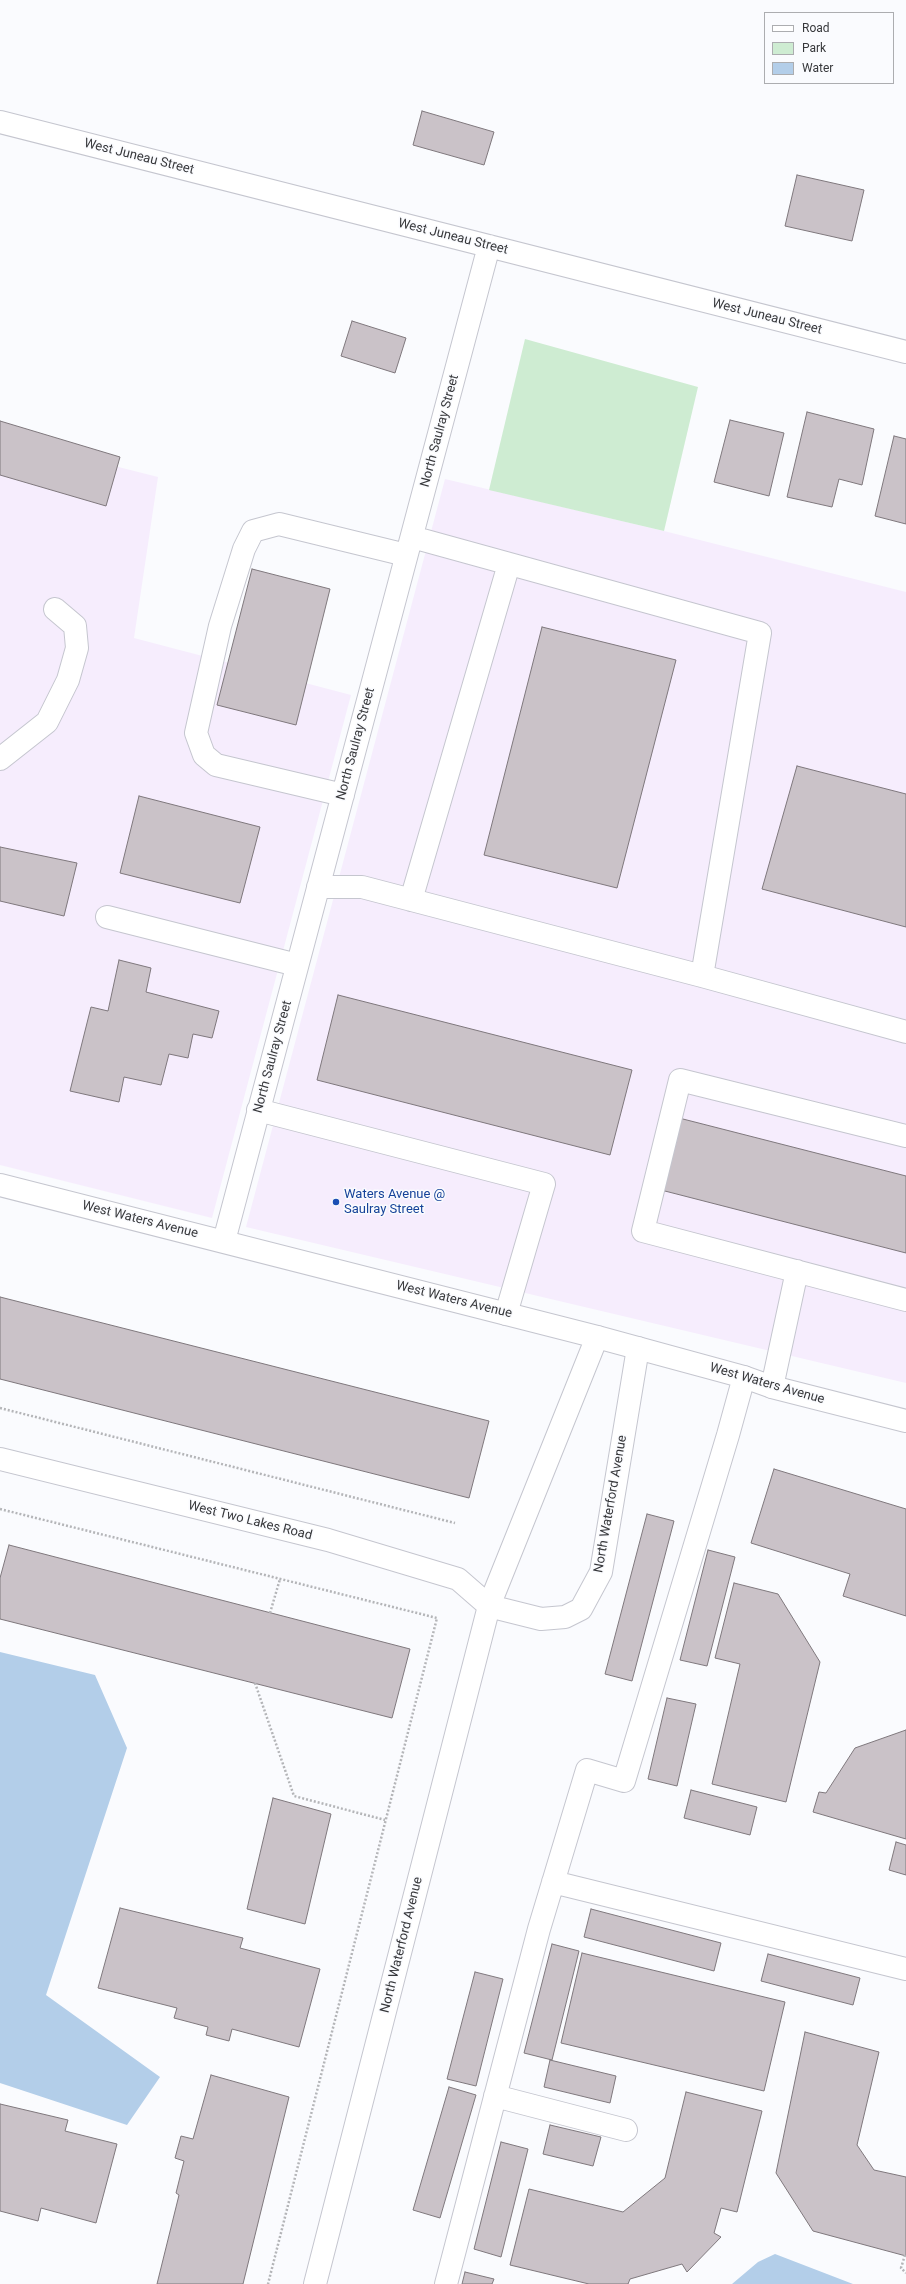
<!DOCTYPE html>
<style>
body{margin:0}
#map{position:relative;width:906px;height:2284px;overflow:hidden;background:#fafbfe;font-family:Roboto,sans-serif}
canvas{display:block}
.legend{position:absolute;left:764px;top:12px;width:130px;height:72px;box-sizing:border-box;background:#fafbfe;border:1px solid #acadb0;margin:0;padding:5px 7px;list-style:none;font-size:12px;color:#37383b}
.legend li{display:flex;align-items:center;gap:8px;height:20px}
.legend b{width:20px;border:1px solid #acadb0}
</style>
<div id="map">
<canvas width="906" height="2284"></canvas>
<ul class="legend">
<li><b style="height:5px;background:#fff"></b>Road</li>
<li><b style="height:11px;background:#ceecd2"></b>Park</li>
<li><b style="height:11px;background:#b3cee9"></b>Water</li>
</ul>
</div>
<script>
const c = document.querySelector('canvas').getContext('2d');
c.lineJoin = 'round';
function fill(path, color) { c.fillStyle = color; c.fill(path, 'evenodd'); }
const toPath = rows => new Path2D(rows.map(r => 'M' + r).join(''));
function trace(path, color, width, dash) { c.strokeStyle = color; c.lineWidth = width; c.lineCap = dash ? 'butt' : 'round'; c.setLineDash(dash || []); c.stroke(path); }
function label(font, color, halo, rows, align = 'center') {
  c.font = font + ' Roboto,sans-serif'; c.lineWidth = 3; c.setLineDash([]); c.textBaseline = 'middle'; c.strokeStyle = halo; c.fillStyle = color; for (const [text, x, y, turn = 0] of rows) {
    c.save(); c.translate(x, y); c.rotate((+turn || 0) * Math.PI / 180); c.textAlign = isNaN(turn) ? turn : align; if (halo) c.strokeText(text, 0, 0); c.fillText(text, 0, 0); c.restore();
  }
}
fill(toPath([
 [0,437,158,477,134,638,351,695,212,1218,0,1165],
 [445,479,664,531,906,592,906,1383,246,1227]
]), '#f6edfd');
fill(toPath([
 [525,339,698,387,664,531,489,490]
]), '#ceecd2');
fill(toPath([
 [0,1652,95,1675,127,1748,46,1995,160,2077,127,2125,0,2083],
 [775,2254,853,2284,732,2284,758,2262]
]), '#b3cee9');
const building = toPath([
 [422,111,494,132,484,165,413,145,422,111],
 [797,175,864,190,852,241,785,226,797,175],
 [352,321,406,338,395,373,341,356,352,321],
 [807,412,874,429,862,485,839,479,832,507,787,497,807,412],
 [730,420,784,433,769,496,714,482,730,420],
 [0,421,120,457,106,506,0,475,0,421],
 [894,436,906,439,906,524,875,516,894,436],
 [252,569,330,589,296,725,217,705,252,569],
 [542,627,676,660,617,888,484,855,542,627],
 [797,766,906,794,906,927,762,889,797,766],
 [139,796,260,827,240,903,120,873,139,796],
 [0,847,77,863,64,916,0,901,0,847],
 [119,960,151,968,146,992,219,1011,212,1038,193,1034,188,1058,169,1054,161,1085,124,1077,119,1102,70,1091,91,1007,108,1011,119,960],
 [338,995,632,1070,610,1155,317,1080,338,995],
 [679,1118,906,1176,906,1253,661,1190,679,1118],
 [0,1297,489,1421,469,1498,0,1379,0,1297],
 [774,1469,906,1509,906,1616,843,1596,850,1574,751,1543,774,1469],
 [647,1514,674,1521,632,1681,605,1674,647,1514],
 [9,1545,410,1649,392,1718,0,1619,0,1578,9,1545],
 [708,1550,735,1557,707,1666,680,1660,708,1550],
 [734,1583,778,1594,820,1662,786,1802,712,1784,740,1664,715,1658,734,1583],
 [667,1698,696,1704,677,1786,648,1779,667,1698],
 [906,1730,906,1839,813,1812,819,1792,826,1793,855,1748,906,1730],
 [691,1790,757,1807,750,1835,684,1818,691,1790],
 [273,1798,331,1814,305,1924,247,1909,273,1798],
 [896,1842,906,1845,906,1875,889,1870,896,1842],
 [120,1908,243,1938,240,1948,320,1969,299,2047,232,2029,229,2041,206,2035,208,2027,174,2018,177,2008,98,1988,120,1908],
 [591,1909,721,1943,714,1971,584,1937,591,1909],
 [552,1944,579,1951,552,2060,524,2053,552,1944],
 [582,1953,785,2002,764,2091,561,2043,582,1953],
 [768,1954,860,1978,853,2005,761,1981,768,1954],
 [475,1972,503,1979,476,2086,447,2079,475,1972],
 [805,2032,879,2052,857,2145,874,2170,906,2177,906,2256,813,2231,776,2173,805,2032],
 [550,2060,616,2076,610,2103,544,2087,550,2060],
 [211,2075,289,2097,243,2284,157,2284,179,2195,176,2193,184,2161,175,2158,181,2136,193,2139,211,2075],
 [449,2087,476,2095,440,2218,413,2210,449,2087],
 [686,2092,762,2111,737,2212,721,2208,714,2233,721,2237,687,2272,682,2264,630,2279,628,2284,589,2284,510,2265,529,2189,623,2212,665,2178,686,2092],
 [0,2104,68,2120,65,2131,117,2144,96,2223,41,2208,38,2221,0,2211,0,2104],
 [550,2125,601,2137,593,2166,543,2154,550,2125],
 [501,2142,528,2149,501,2257,474,2249,501,2142],
 [465,2272,494,2279,492,2284,462,2284,465,2272]
]);
fill(building, '#cac2c8');
trace(building, '#7f787d', 1);
const minor = toPath([
 [0,122,906,352],
 [412,537,760,633,702,976],
 [0,759,47,722,68,680,77,648,75,626,55,609],
 [343,795,216,765,204,755,196,733,220,626,244,549,253,531,279,524,406,555],
 [318,887,362,887,702,976,906,1032],
 [411,900,509,564],
 [107,917,297,965],
 [258,1110,544,1184,506,1314],
 [906,1136,680,1080,643,1231,906,1300],
 [224,1241,489,246],
 [772,1387,797,1271],
 [0,1459,328,1540,458,1579,489,1606,541,1619,565,1617,581,1609,601,1572,638,1348],
 [553,1882,906,1969],
 [495,2096,626,2130],
 [315,2284,489,1606,597,1337],
 [446,2284,539,1929,587,1770,624,1781,728,1435,744,1377]
]);
const major = toPath([
 [0,1185,597,1337,744,1377,772,1387,906,1421]
]);
trace(minor, '#c5c6cf', 24);
trace(major, '#c5c6cf', 24);
trace(toPath([
 [0,1408,455,1523],
 [0,1509,437,1618,268,2284],
 [270,1613,280,1579],
 [255,1683,294,1796,385,1820],
 [905,2255,901,2268,906,2273]
]), '#b4b5b8', 2.5, [2, 2]);
trace(minor, '#fff', 22);
trace(major, '#fff', 22);
for (const [x, y, r, color] of [
 [336,1202,4,"#1a4fb4"]
]) { const dot = new Path2D(); dot.arc(x, y, r, 0, 2 * Math.PI); c.fillStyle = color; c.fill(dot); trace(dot, '#fafbfe', 1.5); }
label('13px', '#37383b', '#fafbfe', [
 ["West Juneau Street",139,157,14],
 ["West Juneau Street",453,237,14],
 ["West Juneau Street",767,317,14],
 ["North Saulray Street",440,431,-75],
 ["North Saulray Street",356,744,-75],
 ["North Saulray Street",273,1057,-75],
 ["West Waters Avenue",140,1220,14],
 ["West Waters Avenue",454,1300,14],
 ["West Waters Avenue",767,1384,16],
 ["North Waterford Avenue",611,1504,-80],
 ["West Two Lakes Road",250,1521,14],
 ["North Waterford Avenue",402,1945,-76]
]);
label('13px', '#164399', '#fafbfe', [
 ["Waters Avenue @",344,1195],
 ["Saulray Street",344,1210]
], 'left');
</script>
